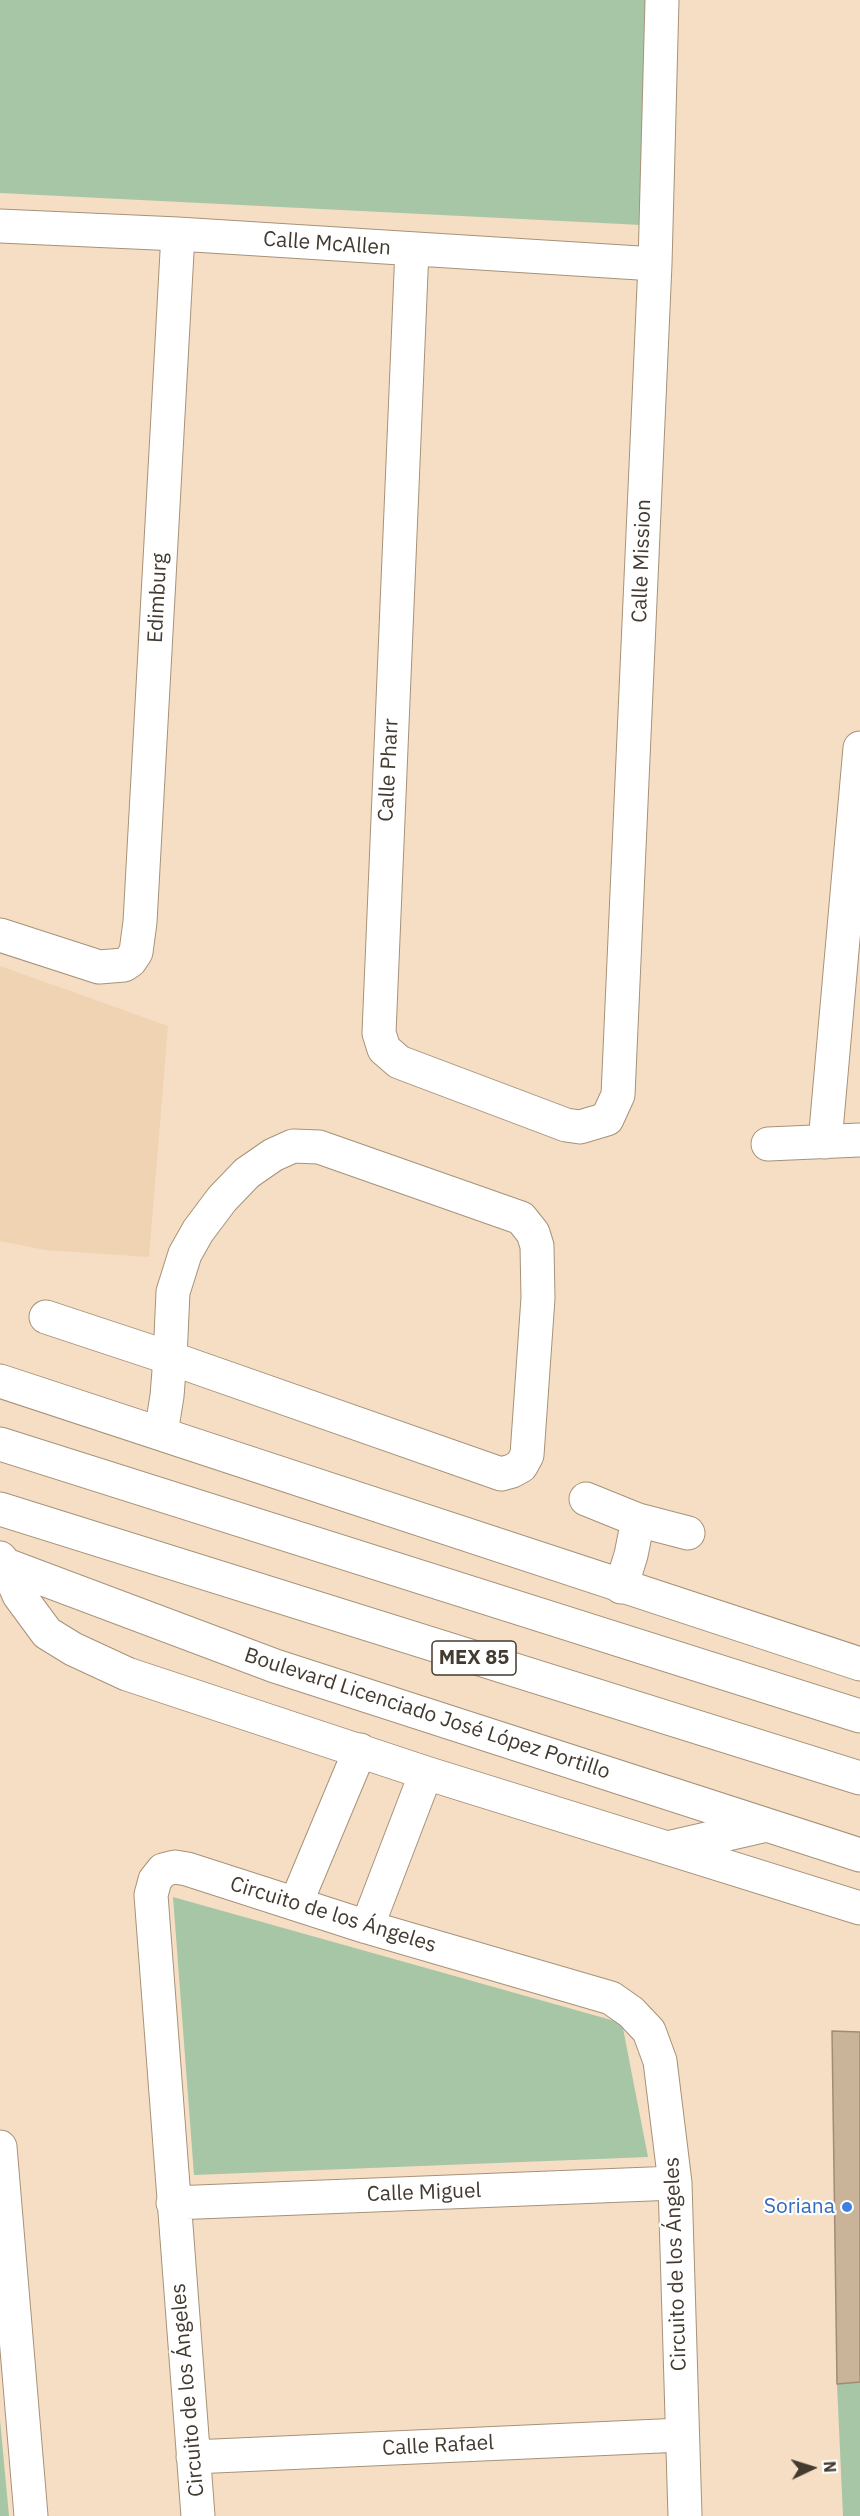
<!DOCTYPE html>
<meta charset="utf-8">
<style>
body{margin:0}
#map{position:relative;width:860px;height:2516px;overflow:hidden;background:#f5dec4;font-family:"IBM Plex Sans",sans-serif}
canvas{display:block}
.north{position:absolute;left:782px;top:2438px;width:60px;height:60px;-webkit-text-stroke:4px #fff;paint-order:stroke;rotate:86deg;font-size:16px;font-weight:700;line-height:24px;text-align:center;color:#433a30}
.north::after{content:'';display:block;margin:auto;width:21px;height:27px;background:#433a30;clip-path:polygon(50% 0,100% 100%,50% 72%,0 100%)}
</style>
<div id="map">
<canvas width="860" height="2516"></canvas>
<div class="north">N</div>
</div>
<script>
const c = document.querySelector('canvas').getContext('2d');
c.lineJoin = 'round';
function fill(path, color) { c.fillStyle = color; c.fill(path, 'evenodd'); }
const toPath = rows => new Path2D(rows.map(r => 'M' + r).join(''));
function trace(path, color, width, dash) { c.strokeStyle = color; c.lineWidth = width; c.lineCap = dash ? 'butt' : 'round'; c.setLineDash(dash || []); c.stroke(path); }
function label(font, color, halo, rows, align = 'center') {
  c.font = font + ' "IBM Plex Sans",sans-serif'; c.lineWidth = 4.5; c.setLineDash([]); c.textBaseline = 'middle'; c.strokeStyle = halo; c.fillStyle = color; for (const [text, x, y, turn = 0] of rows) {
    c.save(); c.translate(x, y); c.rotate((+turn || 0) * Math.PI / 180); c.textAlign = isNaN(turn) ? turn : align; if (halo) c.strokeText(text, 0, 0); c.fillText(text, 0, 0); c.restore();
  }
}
fill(toPath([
 [0,966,168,1026,149,1257,45,1250,0,1241]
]), '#f0d3b3');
fill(toPath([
 [0,0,652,0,642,225,0,193],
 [173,1897,622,2023,648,2157,194,2175],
 [860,2382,860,2516,843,2516,837,2384],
 [0,2420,9,2516,0,2516]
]), '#a6c6a6');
const building = toPath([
 [832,2031,860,2032,860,2382,837,2384,832,2031]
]);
fill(building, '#c9b399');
trace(building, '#a18c73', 1.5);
const minor = toPath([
 [0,226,178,234,655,264],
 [412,249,379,1033,384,1049,399,1062,566,1125,580,1127,607,1119,618,1095,655,264,662,0],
 [0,935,99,967,124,965,130,961,136,952,140,922,178,234],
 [825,1142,860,748],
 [768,1144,860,1140],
 [46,1317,170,1358,501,1474,512,1471,521,1466,527,1455,538,1298,537,1246,533,1233,521,1218,319,1147,293,1146,273,1155,247,1173,222,1199,198,1231,185,1254,173,1292,170,1358,167,1396,161,1433],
 [0,1381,860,1664],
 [586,1499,638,1520],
 [0,1558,6,1565,275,1666,860,1855],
 [6,1565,19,1595,47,1633,73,1649,127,1674,426,1773,860,1908],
 [621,1587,631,1555,638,1520,688,1533],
 [667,1848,767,1825],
 [296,1903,360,1750],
 [367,1927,426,1773],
 [0,2147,31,2516],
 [173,2203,675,2183],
 [193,2457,682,2435],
 [198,2516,151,1895,155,1880,163,1870,175,1867,187,1869,367,1927,611,1998,631,2012,649,2031,660,2061,675,2183,685,2516]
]);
const highway = toPath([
 [0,1444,860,1716],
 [0,1509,860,1778]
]);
trace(minor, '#a79279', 35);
trace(highway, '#a79279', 35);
trace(minor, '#fff', 33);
trace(highway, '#fff', 33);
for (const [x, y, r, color] of [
 [847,2207,6,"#3f7fe0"]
]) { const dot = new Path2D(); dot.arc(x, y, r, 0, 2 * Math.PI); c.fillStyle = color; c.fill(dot); trace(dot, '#fff', 2); }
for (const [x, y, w] of [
 [474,1658,84]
]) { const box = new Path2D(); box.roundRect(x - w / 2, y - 17, w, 34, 4.5); c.fillStyle = '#fff'; c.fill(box); trace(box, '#433a30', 1.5); }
label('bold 20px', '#433a30', null, [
 ["MEX 85",474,1658]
]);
label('21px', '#433a30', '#fff', [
 ["Calle McAllen",327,244,4],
 ["Calle Mission",642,561,-88],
 ["Edimburg",158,598,-87],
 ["Calle Pharr",389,770,-87],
 ["Boulevard Licenciado José López Portillo",427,1714,18],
 ["Circuito de los Ángeles",333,1915,17],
 ["Calle Miguel",424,2193,-2],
 ["Circuito de los Ángeles",676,2264,-92],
 ["Circuito de los Ángeles",188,2390,-95],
 ["Calle Rafael",438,2446,-3]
]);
label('21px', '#366cbe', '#fff', [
 ["Soriana",835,2207]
], 'right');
</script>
